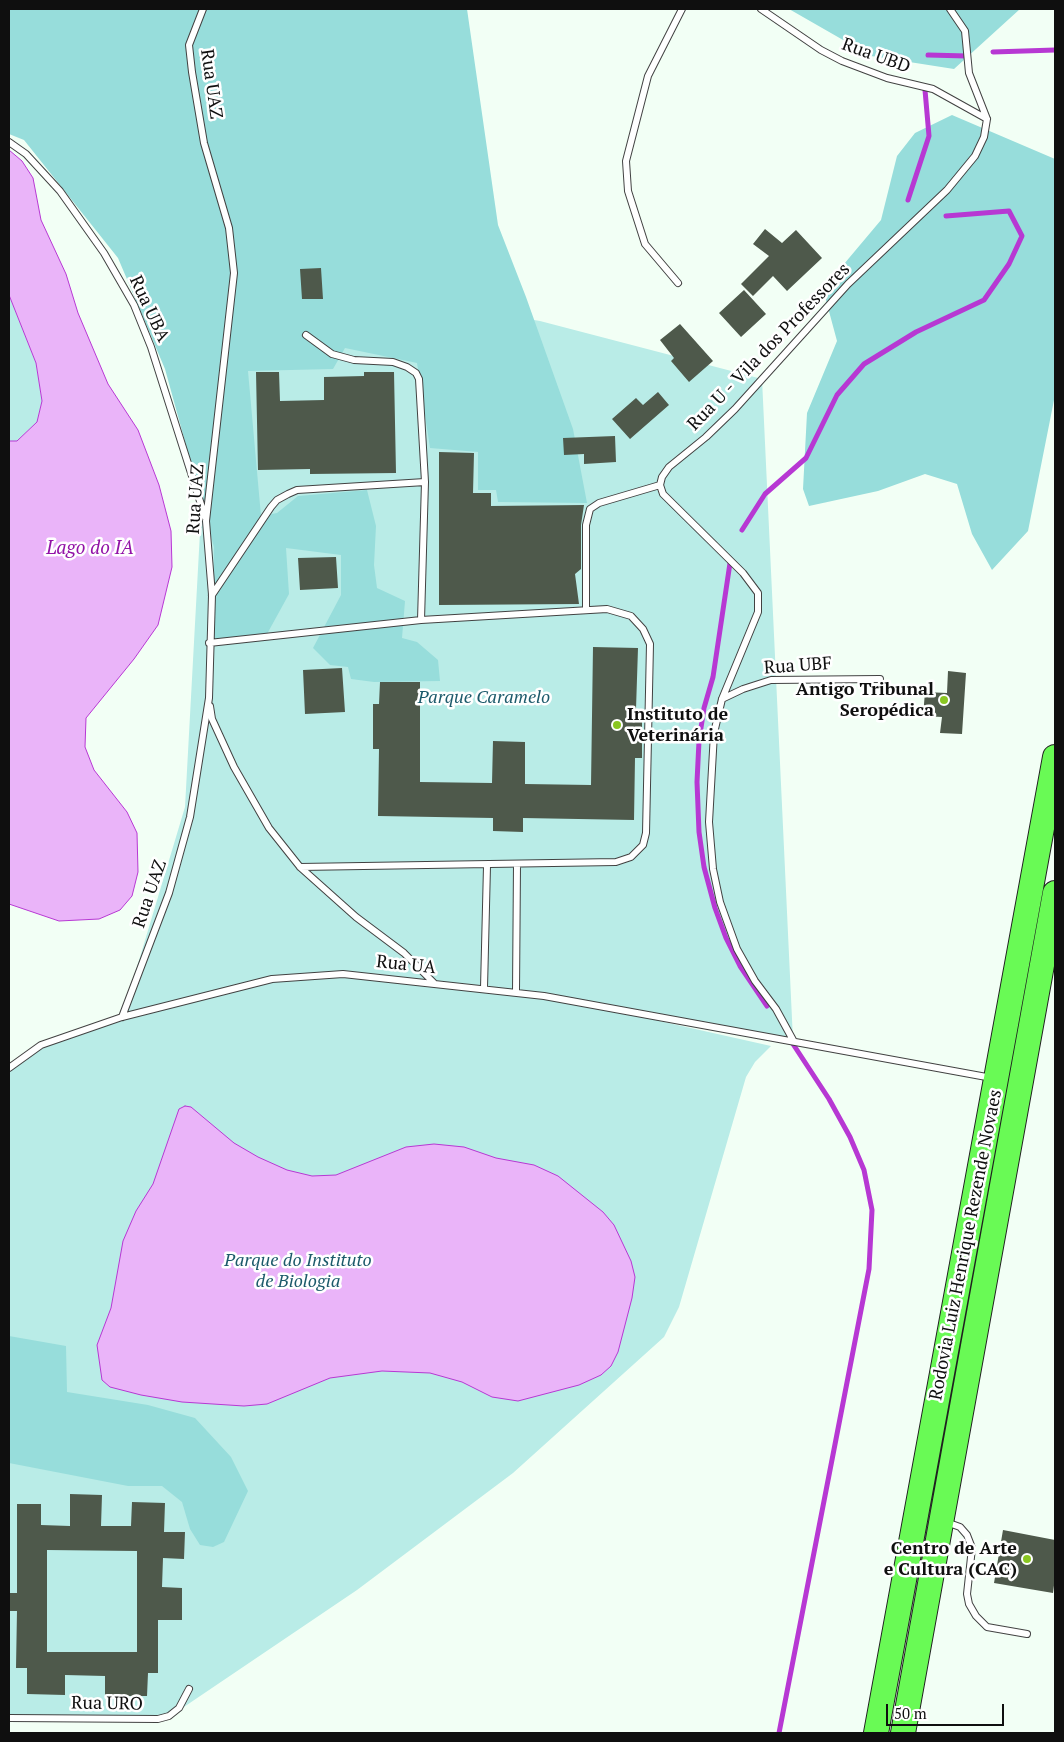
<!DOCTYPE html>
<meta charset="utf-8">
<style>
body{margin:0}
#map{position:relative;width:1064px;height:1742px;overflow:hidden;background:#f2fff5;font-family:"PT Serif",serif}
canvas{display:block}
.frame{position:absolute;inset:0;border:10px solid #0f0f0f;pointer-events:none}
.scale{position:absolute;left:886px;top:1704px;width:118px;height:22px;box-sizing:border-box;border:2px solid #0f0f0f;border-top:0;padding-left:6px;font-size:15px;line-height:18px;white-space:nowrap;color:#0f0f0f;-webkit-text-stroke:4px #fff;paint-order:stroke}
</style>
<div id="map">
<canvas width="1064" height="1742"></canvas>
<div class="frame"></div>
<div class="scale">50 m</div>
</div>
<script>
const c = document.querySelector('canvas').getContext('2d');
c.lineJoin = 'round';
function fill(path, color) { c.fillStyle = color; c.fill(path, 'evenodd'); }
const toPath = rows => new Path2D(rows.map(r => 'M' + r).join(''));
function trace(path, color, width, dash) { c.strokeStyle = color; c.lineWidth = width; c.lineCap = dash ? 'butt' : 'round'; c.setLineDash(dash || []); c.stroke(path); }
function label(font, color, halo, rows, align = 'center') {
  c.font = font + ' "PT Serif",serif'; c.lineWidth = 5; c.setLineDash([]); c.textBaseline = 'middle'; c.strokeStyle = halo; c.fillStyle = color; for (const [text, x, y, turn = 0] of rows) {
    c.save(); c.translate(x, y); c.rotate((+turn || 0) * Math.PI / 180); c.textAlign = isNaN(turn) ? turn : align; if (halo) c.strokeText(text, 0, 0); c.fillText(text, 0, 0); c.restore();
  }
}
fill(toPath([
 [184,262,540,321,762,379,793,1040,655,1020,771,1046,755,1062,746,1077,679,1307,664,1337,513,1473,357,1590,175,1713,158,1719,9,1718,9,1068,41,1045,122,1017,185,807,200,532],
 [9,295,36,363,42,401,37,422,17,441,9,441]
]), '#b9ece7');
fill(toPath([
 [9,9,467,9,498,225,526,297,573,429,587,503,498,502,496,490,478,490,478,452,430,448,417,363,345,348,333,369,248,371,261,516,277,513,298,496,367,490,376,526,374,565,377,588,405,601,402,638,417,642,438,660,440,681,374,682,351,679,348,667,330,665,313,648,341,595,341,555,286,548,289,594,267,634,213,639,214,547,165,369,118,258,24,140,9,134],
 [789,9,1020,9,954,69,871,56],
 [952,115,1055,159,1055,395,1028,531,992,570,972,534,957,484,925,474,878,491,809,506,803,489,807,413,837,341,823,289,881,220,897,156,915,133],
 [9,1336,66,1346,67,1392,148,1405,195,1418,231,1457,248,1491,224,1542,213,1547,200,1545,190,1529,182,1502,162,1486,128,1486,9,1463]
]), '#97dddb');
const water = toPath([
 [9,150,22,161,33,178,41,220,66,274,78,313,108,384,138,430,159,485,171,531,172,567,158,625,134,659,86,718,85,747,94,770,127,812,137,833,138,872,132,896,120,910,99,919,59,921,9,904,9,441,17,441,37,422,42,401,36,363,9,295,9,150],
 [185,1106,191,1107,234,1143,258,1157,287,1170,312,1176,336,1175,406,1147,434,1144,464,1147,496,1158,534,1165,558,1176,603,1212,614,1225,631,1261,635,1277,632,1298,618,1352,611,1366,601,1375,579,1385,518,1401,492,1397,462,1382,430,1373,382,1371,330,1378,267,1404,244,1406,182,1402,141,1395,110,1387,102,1380,97,1345,111,1308,123,1241,136,1211,153,1184,179,1109,185,1106]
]);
fill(water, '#eab4f9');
trace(water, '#b738d3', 1);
trace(toPath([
 [993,52,1055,50],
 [928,55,967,56],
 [908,200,929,136,925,90],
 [742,530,765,494,806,458,837,395,864,364,916,332,984,300,1009,264,1022,236,1009,211,946,216],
 [730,563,713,677,704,708,699,741,697,782,699,832,704,867,715,908,726,938,740,966,767,1006],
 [779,1733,869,1269,872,1210,864,1170,850,1137,829,1099,793,1044]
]), '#b738d3', 5);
fill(toPath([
 [765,229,782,243,796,230,822,258,787,291,773,276,753,296,741,284,769,256,753,244],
 [321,268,323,299,302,299,300,269],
 [744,290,766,314,741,337,719,313],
 [680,324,713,361,689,382,671,361,674,358,660,340],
 [256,372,279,372,280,401,324,400,324,377,364,376,364,372,394,372,396,473,310,474,310,469,258,470],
 [658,392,669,405,630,439,612,419,636,398,643,405],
 [615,436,616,462,584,464,584,454,564,455,563,438],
 [439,452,474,453,473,493,491,493,491,506,584,505,581,525,581,569,575,574,579,604,439,605],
 [336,557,338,588,300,590,298,558],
 [593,647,638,648,636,709,642,709,642,758,635,758,634,820,523,818,523,832,493,831,493,818,378,816,379,749,373,749,373,704,379,704,380,682,420,682,420,782,492,783,493,741,525,742,525,784,591,785],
 [342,668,345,712,305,714,303,670],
 [948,671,966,673,962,734,940,733,942,717,923,716,925,692,947,693],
 [70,1494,102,1495,101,1526,131,1526,132,1502,165,1503,164,1532,185,1532,184,1559,163,1558,162,1587,182,1588,182,1620,158,1620,158,1673,148,1673,147,1696,105,1696,105,1676,65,1675,65,1695,27,1694,27,1668,16,1668,17,1611,9,1611,9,1593,17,1593,17,1504,41,1504,41,1525,70,1526],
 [47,1550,137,1551,137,1652,47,1652],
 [1003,1530,1055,1540,1055,1578,1053,1593,994,1583]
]), '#4e594b');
const lane = toPath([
 [761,9,821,50,842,61,887,78,933,89,987,119],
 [9,142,26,154,60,191,104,253,134,305,151,347,205,517],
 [678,283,645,244,628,191,626,161,648,76,682,9],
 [306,335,332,354,354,360,393,362,407,367,416,373,419,379,425,482,421,620],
 [212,595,271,507,277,500,288,494,297,490,425,482],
 [586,610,586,525,590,509,599,503,660,485],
 [209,643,421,620,607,609,631,616,643,629,650,644,646,833,643,845,631,857,616,862,300,867],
 [722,699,743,689,771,680,880,679],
 [210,706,212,719,234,767,269,828,300,867,356,917,404,953,434,983],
 [484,988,487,866],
 [516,992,517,864],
 [122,1017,169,893,190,817,209,698,212,595,206,521,234,273,229,228,204,143,192,72,189,45,203,9],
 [793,1040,776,1009,755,981,737,949,720,902,713,869,709,822,714,733,722,699,758,612,758,593,743,573,663,494,660,485,662,477,669,467,706,437,735,409,848,284,947,190,975,156,984,137,987,119,969,73,965,31,950,9],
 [9,1068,41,1045,122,1017,272,979,343,974,544,996,992,1078],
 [946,1522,960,1527,967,1535,972,1548,967,1594,969,1604,976,1616,987,1627,1027,1634],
 [9,1718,158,1719,169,1716,179,1708,189,1689]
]);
const highway = toPath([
 [876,1733,1055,757],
 [903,1733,1055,893]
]);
trace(lane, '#424242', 8);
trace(highway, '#202020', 26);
trace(lane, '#fff', 6);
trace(highway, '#69fa55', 24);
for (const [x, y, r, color] of [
 [944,700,5,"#89c621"],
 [617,725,5,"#89c621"],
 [1027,1559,5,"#89c621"]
]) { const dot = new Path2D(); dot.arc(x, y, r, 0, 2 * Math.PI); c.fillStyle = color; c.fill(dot); trace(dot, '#fff', 2); }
label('18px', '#0f0f0f', '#fff', [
 ["Rua UBD",876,56,20],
 ["Rua UAZ",211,84,82],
 ["Rua UBA",149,309,65],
 ["Rua U - Vila dos Professores",769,347,-46],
 ["Rua UAZ",196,499,-86],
 ["Rua UBF",798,666,-4],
 ["Rua UAZ",150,894,-71],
 ["Rua UA",406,965,6],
 ["Rodovia Luiz Henrique Rezende Novaes",966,1245,-79],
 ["Rua URO",107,1704,1]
]);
label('bold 18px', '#0f0f0f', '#fff', [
 ["Antigo Tribunal",934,690],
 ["Seropédica",934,711],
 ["Instituto de",627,715,"left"],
 ["Veterinária",627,736,"left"],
 ["Centro de Arte",1017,1549],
 ["e Cultura (CAC)",1017,1570]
], 'right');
label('italic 18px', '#1c5a6b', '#fff', [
 ["Parque Caramelo",484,698],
 ["Parque do Instituto",298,1261],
 ["de Biologia",298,1282]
]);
label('italic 19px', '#9212a7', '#fff', [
 ["Lago do IA",90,549]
]);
</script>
